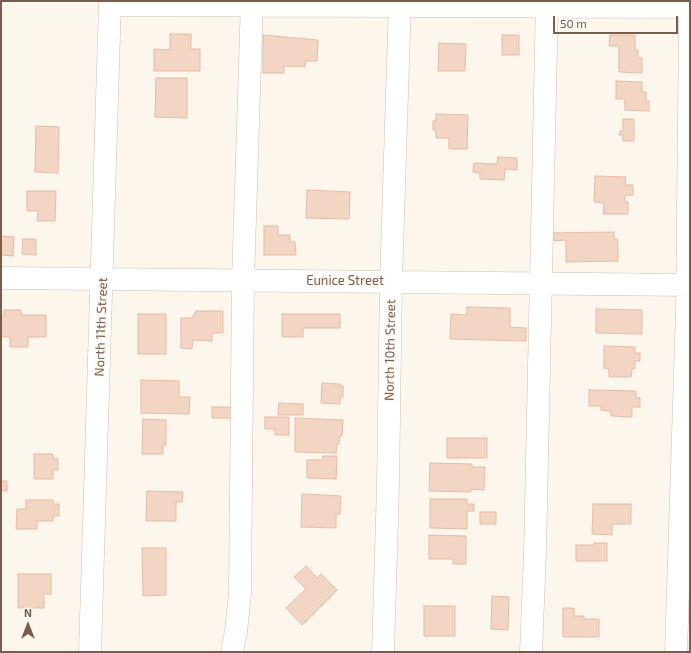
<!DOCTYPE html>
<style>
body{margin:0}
#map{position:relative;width:691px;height:653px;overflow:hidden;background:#fdf6ec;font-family:"Exo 2",sans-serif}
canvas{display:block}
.frame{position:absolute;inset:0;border:2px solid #7a5c4d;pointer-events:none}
.north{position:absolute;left:8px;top:605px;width:40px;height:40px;-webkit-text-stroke:3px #fffaf3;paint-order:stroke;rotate:0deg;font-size:11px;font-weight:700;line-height:16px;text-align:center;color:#7a5c4d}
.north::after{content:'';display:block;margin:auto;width:14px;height:18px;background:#7a5c4d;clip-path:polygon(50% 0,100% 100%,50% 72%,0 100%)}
.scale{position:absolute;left:553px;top:16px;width:125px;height:18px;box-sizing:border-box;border:2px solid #7a5c4d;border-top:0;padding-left:5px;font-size:12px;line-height:14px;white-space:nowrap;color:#7a5c4d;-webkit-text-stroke:3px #fffaf3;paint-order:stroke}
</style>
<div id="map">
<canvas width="691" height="653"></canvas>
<div class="frame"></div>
<div class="north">N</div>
<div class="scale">50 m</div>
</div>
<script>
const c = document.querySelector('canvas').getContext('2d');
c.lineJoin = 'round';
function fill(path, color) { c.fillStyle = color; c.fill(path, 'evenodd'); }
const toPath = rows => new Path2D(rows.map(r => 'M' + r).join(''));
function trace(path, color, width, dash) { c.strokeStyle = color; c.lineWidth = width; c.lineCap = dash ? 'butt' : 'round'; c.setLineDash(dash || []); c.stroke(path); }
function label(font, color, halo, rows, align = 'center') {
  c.font = font + ' "Exo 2",sans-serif'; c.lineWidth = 4; c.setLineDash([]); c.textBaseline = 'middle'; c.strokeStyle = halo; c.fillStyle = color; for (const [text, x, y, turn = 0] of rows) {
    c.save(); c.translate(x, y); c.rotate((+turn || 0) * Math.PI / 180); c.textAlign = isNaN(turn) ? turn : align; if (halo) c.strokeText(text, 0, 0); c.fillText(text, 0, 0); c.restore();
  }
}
const building = toPath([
 [170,34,191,34,191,49,200,49,200,71,154,71,154,49,170,50,170,34],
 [263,35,318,40,317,61,306,61,305,67,284,66,284,73,263,73,263,35],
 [502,35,519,35,519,55,502,55,502,35],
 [610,35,635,35,635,50,638,50,638,58,642,58,642,73,619,72,619,46,609,46,610,35],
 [439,43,466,44,465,71,438,71,439,43],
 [156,78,187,78,187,118,155,117,156,78],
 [616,81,642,82,642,92,646,92,646,101,649,101,649,111,625,110,625,99,616,99,616,81],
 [436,114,468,115,467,149,449,149,449,138,436,138,436,130,433,130,433,121,436,121,436,114],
 [623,119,634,119,634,141,623,141,623,135,619,135,620,131,623,131,623,119],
 [36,126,59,127,58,173,35,172,36,126],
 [498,157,517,158,517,170,505,169,504,180,480,179,480,173,473,172,474,163,497,164,498,157],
 [595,176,626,177,625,185,633,185,633,195,625,195,625,202,628,202,628,214,603,214,604,203,594,202,595,176],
 [307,190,350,192,349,219,306,218,307,190],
 [27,191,56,191,55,221,37,221,38,211,27,211,27,191],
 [264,226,278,226,278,235,290,235,290,242,295,242,296,255,264,255,264,226],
 [614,232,614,239,617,239,618,247,618,261,566,262,566,240,549,241,549,233,614,232],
 [1,236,14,237,13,256,1,255,1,236],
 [23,239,36,239,36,255,22,254,23,239],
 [467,307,510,308,510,327,526,328,526,341,450,339,451,314,467,315,467,307],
 [596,309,642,310,642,334,596,333,596,309],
 [4,310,21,310,21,315,46,315,46,337,28,337,28,347,10,347,10,337,1,337,1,315,4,315,4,310],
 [196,311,223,311,223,333,212,333,212,341,193,340,192,349,181,348,181,318,192,318,196,311],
 [138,314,166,314,166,354,138,354,138,314],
 [282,314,340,314,340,328,303,328,303,337,282,337,282,314],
 [604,346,635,347,635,353,640,353,640,361,635,361,635,369,632,369,631,377,609,377,609,369,604,368,604,346],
 [141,380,179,381,179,397,190,397,189,414,141,413,141,380],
 [322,383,340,384,340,386,343,386,343,397,340,397,340,404,321,403,322,383],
 [589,390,636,391,636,398,640,398,640,407,632,407,632,417,611,416,611,411,601,410,601,406,589,406,589,390],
 [279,403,303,404,303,415,278,415,279,403],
 [212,407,233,407,233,418,212,418,212,407],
 [265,417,289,417,289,435,275,435,275,429,265,429,265,417],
 [295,418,343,420,342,436,340,436,339,444,337,444,336,453,295,452,295,418],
 [143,419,166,420,166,445,163,445,163,454,142,454,143,419],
 [447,438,487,438,487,458,447,458,447,438],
 [34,454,53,454,53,459,58,459,58,470,53,470,53,479,34,479,34,454],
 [323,456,337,456,336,479,307,478,307,460,323,460,323,456],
 [430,463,472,464,472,467,485,467,484,490,471,489,471,492,429,491,430,463],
 [1,481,7,481,7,491,1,491,1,481],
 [147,491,183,492,182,502,176,502,176,521,146,521,147,491],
 [302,494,341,496,340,514,336,514,336,528,301,527,302,494],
 [430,499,467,499,467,504,474,504,474,511,467,511,467,529,430,528,430,499],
 [26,500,53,500,53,504,59,504,59,516,53,516,53,521,37,521,37,529,16,529,17,509,26,509,26,500],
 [593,504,631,504,631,524,612,524,612,535,592,534,593,504],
 [480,512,496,512,496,524,480,524,480,512],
 [429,535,466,536,466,564,453,564,453,559,429,559,429,535],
 [594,543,607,543,607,561,576,561,576,545,594,545,594,543],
 [142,548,166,548,166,595,143,596,142,548],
 [306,566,317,578,321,574,337,590,302,625,286,608,306,589,294,577,306,566],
 [18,574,51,574,51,594,44,594,44,608,18,608,18,574],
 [492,596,509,597,508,630,491,629,492,596],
 [424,606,455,606,455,636,424,636,424,606],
 [563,608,574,608,574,616,584,616,584,619,599,619,599,637,563,637,563,608]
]);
fill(building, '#f3d5c3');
trace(building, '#e6bba3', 1);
const minor = toPath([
 [110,5,690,7],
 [1,278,690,285],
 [90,652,110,1],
 [232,652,236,632,240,593,243,280,252,1],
 [383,652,388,486,391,281,400,1],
 [531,652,535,552,547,1],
 [676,652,687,310,690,22]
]);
trace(minor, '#d1beb0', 23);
trace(minor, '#fff', 22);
label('13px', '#7a5c4d', '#fffaf3', [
 ["Eunice Street",345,281],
 ["North 11th Street",101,327,-88],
 ["North 10th Street",390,350,-89]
]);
</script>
